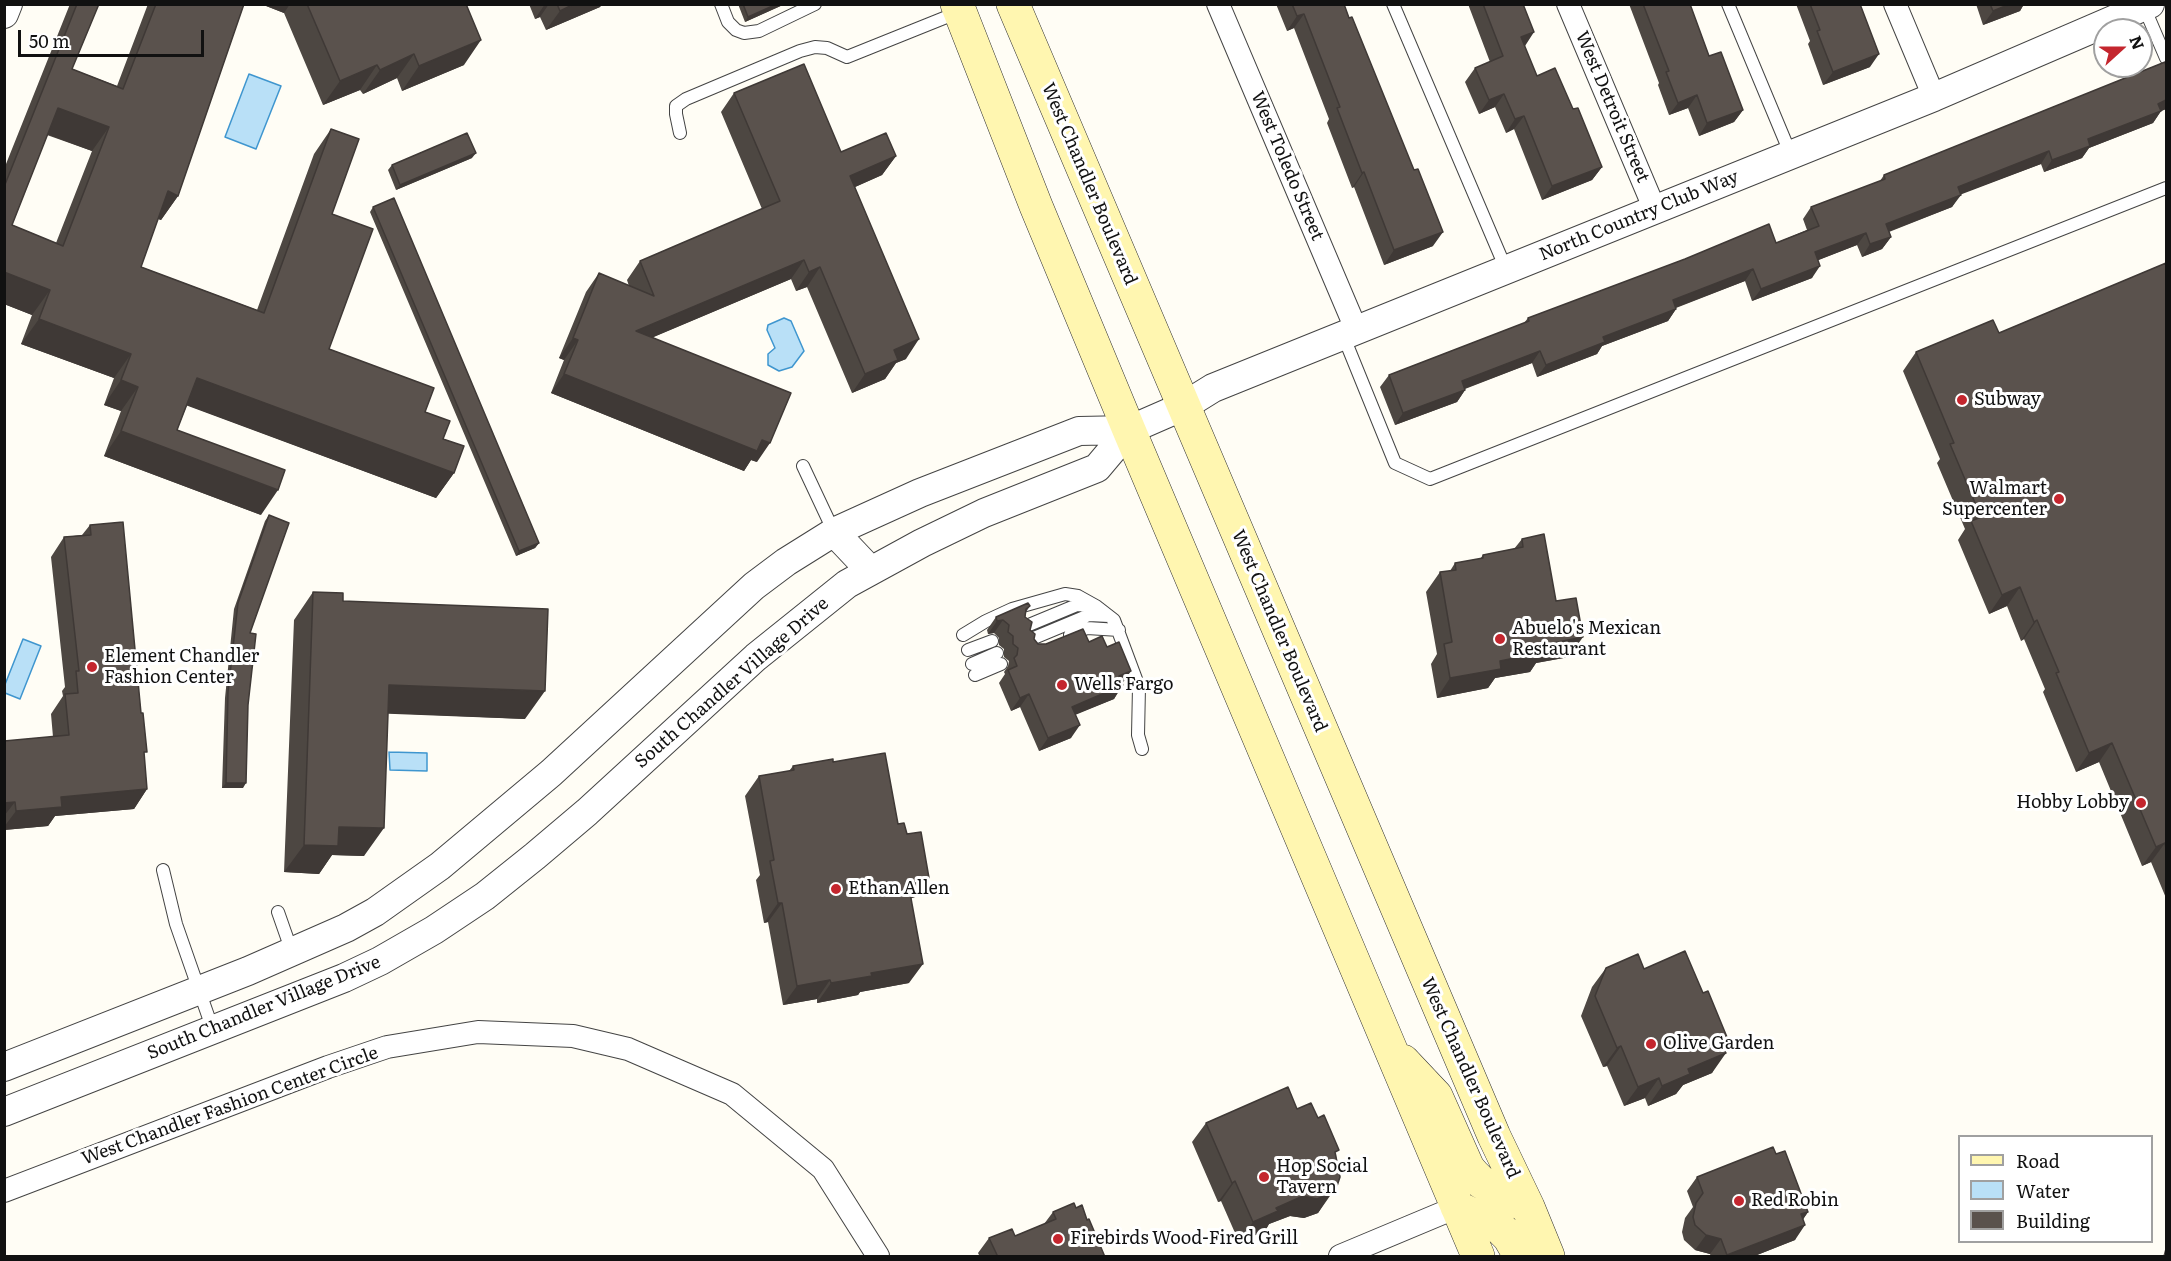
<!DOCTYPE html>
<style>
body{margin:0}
#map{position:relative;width:2171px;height:1261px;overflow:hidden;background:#fffdf5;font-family:Literata,serif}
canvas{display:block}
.frame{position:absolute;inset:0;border:6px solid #111;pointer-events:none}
.legend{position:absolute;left:1958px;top:1135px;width:195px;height:108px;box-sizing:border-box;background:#fff;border:2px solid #a0a0a0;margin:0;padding:8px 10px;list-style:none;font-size:18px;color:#111}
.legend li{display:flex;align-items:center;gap:12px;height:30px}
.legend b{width:30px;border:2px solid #a0a0a0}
.north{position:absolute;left:2093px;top:18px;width:60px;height:60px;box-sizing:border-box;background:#fff;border:2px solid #a0a0a0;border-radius:50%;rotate:69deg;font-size:16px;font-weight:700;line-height:24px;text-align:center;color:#111}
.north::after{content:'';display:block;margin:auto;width:21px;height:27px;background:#c4262e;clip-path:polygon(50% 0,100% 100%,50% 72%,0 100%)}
.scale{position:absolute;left:18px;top:30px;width:186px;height:27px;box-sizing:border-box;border:3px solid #111;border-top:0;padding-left:8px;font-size:18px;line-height:21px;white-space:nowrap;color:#111;-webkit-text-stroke:4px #fff;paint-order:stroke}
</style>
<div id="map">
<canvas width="2171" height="1261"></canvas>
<div class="frame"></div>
<ul class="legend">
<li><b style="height:8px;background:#fff6b0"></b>Road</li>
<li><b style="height:16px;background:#b9e0f7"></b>Water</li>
<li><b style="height:16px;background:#5a524d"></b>Building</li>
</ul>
<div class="north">N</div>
<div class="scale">50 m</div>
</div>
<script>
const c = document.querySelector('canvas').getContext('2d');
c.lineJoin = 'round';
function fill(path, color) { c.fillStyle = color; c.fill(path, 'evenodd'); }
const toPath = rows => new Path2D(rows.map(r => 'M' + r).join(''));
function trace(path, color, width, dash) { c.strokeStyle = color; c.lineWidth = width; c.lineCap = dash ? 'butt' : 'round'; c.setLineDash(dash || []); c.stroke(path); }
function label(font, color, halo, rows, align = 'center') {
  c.font = font + ' Literata,serif'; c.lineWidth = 6; c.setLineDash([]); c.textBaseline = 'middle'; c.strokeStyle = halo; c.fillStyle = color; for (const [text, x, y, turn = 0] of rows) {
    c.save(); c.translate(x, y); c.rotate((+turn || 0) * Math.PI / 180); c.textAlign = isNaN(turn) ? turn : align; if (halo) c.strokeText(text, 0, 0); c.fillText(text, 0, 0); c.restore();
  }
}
const water = toPath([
 [249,74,281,86,256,149,225,137,249,74],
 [784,318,791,321,804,351,792,367,779,371,768,365,768,354,775,348,767,330,768,325,784,318],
 [23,639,41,646,20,699,5,693,4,687,23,639],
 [389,752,427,753,427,771,390,770,389,752]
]);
fill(water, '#b9e0f7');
trace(water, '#3f96cf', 1.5);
const service = toPath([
 [721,4,728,22,736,30,744,33,759,31,815,4],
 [1393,4,1506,269],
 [1728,4,1791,155],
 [2144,7,2166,58],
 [680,133,676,114,676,106,686,99,800,51,815,47,827,48,847,57,959,12],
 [1343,335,1395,463,1430,479,2166,188],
 [803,466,834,532],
 [1024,627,1077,605,1092,606],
 [963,635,986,621,1012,609,1065,594,1078,596,1096,606,1114,620,1139,687,1138,735,1142,749],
 [1070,635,1087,628,1119,630],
 [1029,640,1089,615,1109,616],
 [968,650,992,641],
 [972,664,997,653],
 [975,675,1001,664],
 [163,870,176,924,213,1030],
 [278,912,292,952]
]);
const minor = toPath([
 [1218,4,1356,329],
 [1568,4,1655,210],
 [1895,4,1934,97],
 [4,1191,328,1067,387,1047,478,1032,573,1036,628,1049,732,1094,823,1169,878,1256],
 [1340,1256,1457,1207]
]);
const tertiary = toPath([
 [4,14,8,4],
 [834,532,870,570],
 [4,1067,248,971,346,928,375,912,440,866,551,773,754,586,786,562,834,532,920,493,1079,431,1129,430,1184,406,1213,388,1934,97,2150,4],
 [4,1112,344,978,380,961,434,930,485,896,535,856,587,812,756,657,847,584,922,543,984,513,1097,468,1129,430]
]);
const secondary = toPath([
 [957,4,1036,206,1129,430,1478,1256],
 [1013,4,1494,1136,1528,1207,1548,1256],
 [1403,1061,1436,1096,1468,1168,1474,1175,1481,1182,1528,1207],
 [1457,1207,1500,1228,1509,1237,1520,1256]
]);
trace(service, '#444', 14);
trace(minor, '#444', 24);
trace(tertiary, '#444', 30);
trace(secondary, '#333', 34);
trace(service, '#fff', 12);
trace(minor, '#fff', 22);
trace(tertiary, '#fff', 28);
trace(secondary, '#fff6b0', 33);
fill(toPath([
 [70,4,99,4,72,69,117,86,148,4,244,4,178,196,161,220,158,219,141,267,257,310,314,154,331,129,332,214,329,349,425,412,443,439,454,473,436,498,187,405,177,430,261,515,104,456,121,411,104,405,114,378,21,344,32,315,4,304,4,169],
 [47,135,92,151,56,243,12,225],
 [261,4,466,4,464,65,402,91,397,78,363,94,360,90,323,105,284,13],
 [529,4,602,4,600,7,546,30,540,17,535,19],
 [738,4,785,4,745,22],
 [1276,4,1344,4,1433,246,1384,265,1354,187,1352,188,1327,123,1329,119,1294,28,1287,31],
 [1468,4,1523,4,1524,46,1537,76,1573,109,1602,167,1592,180,1542,200,1514,129,1506,133,1495,107,1479,114,1465,82,1475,68,1490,62],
 [1629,4,1690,4,1709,56,1743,110,1734,122,1699,136,1688,108,1669,115,1658,85,1659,83],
 [1796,4,1860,4,1870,67,1823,85,1808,44,1810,41],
 [1976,4,2024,4,2020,11,1983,25],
 [2166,66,2166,109,2161,111,2153,123,2089,148,2082,158,2044,172,2041,164,1960,194,1952,207,1889,232,1891,237,1882,249,1862,257,1857,245,1818,260,1812,278,1752,301,1745,281,1676,308,1676,309,1668,321,1602,346,1597,354,1537,377,1532,363,1465,389,1465,390,1457,402,1395,425,1380,387,1389,375,1524,323,1528,318,1776,243,1807,230,1803,219,1811,207,1880,181,1884,175],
 [734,93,841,152,896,156,882,175,855,187,906,359,896,363,885,379,852,393,807,287,796,291,791,279,653,337,757,462,751,460,744,471,551,393,564,360,559,358,586,292,599,273,629,286,627,280,640,261,762,209,721,112],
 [472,158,396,190,388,170,392,165],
 [373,207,539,543,535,548,516,556,370,212],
 [2166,263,2166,898,2151,862,2142,866,2099,762,2076,772,2043,692,2045,689,2024,639,2021,641,2007,606,1989,614,1958,540,1965,529,1937,463,1940,459,1903,371,1916,352,1999,333],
 [269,515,250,633,248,705,243,788,222,788,225,698,234,609,265,521],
 [90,525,144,756,147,789,134,809,55,816,48,826,4,830,4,741,53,737,51,714,63,696,62,691,65,687,51,557,64,537,82,535],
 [1522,539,1556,601,1569,657,1536,663,1530,672,1495,678,1488,688,1437,698,1431,664,1437,654,1426,592,1440,572,1450,571,1455,563,1480,559,1483,555,1514,549],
 [313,592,343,601,525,719,388,713,364,856,332,855,319,874,284,872,294,620],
 [1030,606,1026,612,1025,617,1034,639,1038,644,1046,644,1089,642,1122,684,1114,699,1076,714,1071,738,1039,751,1020,707,1011,711,999,683,1005,674,1004,672,1008,666,1009,661,1004,657,1004,649,999,645,999,638,994,633,988,634,987,630,996,617],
 [833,762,898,824,907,834,929,878,915,897,911,898,909,983,860,992,858,995,817,1003,817,999,783,1005,768,922,764,923,756,880,760,875,745,796,759,776,789,771,793,766],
 [1606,968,1644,969,1703,993,1729,1042,1724,1049,1712,1073,1683,1085,1676,1094,1648,1106,1645,1098,1624,1106,1607,1066,1603,1067,1581,1016,1592,987],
 [1297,1109,1318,1118,1336,1154,1337,1186,1318,1213,1304,1218,1290,1216,1269,1224,1265,1231,1239,1242,1221,1201,1218,1202,1192,1142,1206,1123],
 [1776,1154,1808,1212,1803,1219,1795,1240,1752,1257,1711,1257,1710,1254,1695,1250,1684,1240,1682,1232,1685,1218,1693,1207,1687,1191,1697,1177],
 [1076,1208,1087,1220,1105,1257,980,1257,978,1253,989,1238,1015,1236,1044,1224,1053,1212],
 [2166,1246,2166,1257,2163,1257]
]), '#4d4742');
fill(toPath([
 [261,4,290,4,284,13],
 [545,4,549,4,540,17,535,19],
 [574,4,602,4,600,7,546,30,560,11],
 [777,4,785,4,745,22,748,17],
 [2010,4,2024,4,2020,11,1983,25,1993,11],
 [1304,14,1294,28,1287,31,1297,16],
 [1534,32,1525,46,1511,51,1521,37],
 [481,40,464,65,402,91,419,66],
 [414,54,397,78,363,94,380,70],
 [1879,54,1870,67,1823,85,1833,72],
 [377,65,360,90,323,105,340,81],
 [1504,94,1495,107,1479,114,1489,100],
 [1697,95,1688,108,1669,115,1678,103],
 [2166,100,2166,109,2150,116,2158,104],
 [58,108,109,127,92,151,41,132],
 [1743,110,1734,122,1699,136,1707,123],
 [2161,111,2153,123,2089,148,2082,158,2044,172,2052,160,2088,139],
 [1524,116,1514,129,1506,133,1515,119],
 [2049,151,2041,164,1949,199,1958,187],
 [476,153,472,158,396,190,400,185],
 [896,156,882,175,837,195,850,176],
 [1602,167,1592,180,1542,200,1552,186],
 [1364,172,1354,187,1352,188,1362,173],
 [168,191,178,196,161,220,151,216],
 [1961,195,1952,207,1877,236,1886,224],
 [1443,232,1433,246,1384,265,1394,250],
 [1866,233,1857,245,1806,265,1815,252],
 [1891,237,1882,249,1862,257,1870,244],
 [804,260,791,279,623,350,636,331],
 [1820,266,1812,278,1752,301,1761,289],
 [820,267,807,287,796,291,809,272],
 [1753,269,1745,281,1664,312,1673,300],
 [4,272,50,290,32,315,4,304],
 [1676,309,1668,321,1602,346,1597,354,1537,377,1546,365,1603,337],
 [39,319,131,354,114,378,21,344],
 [573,338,578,340,564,360,559,358],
 [919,339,906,359,896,363,885,379,852,393,865,374,894,350],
 [1540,351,1532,363,1453,393,1462,381],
 [564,374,762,440,770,443,757,462,751,460,744,471,551,393],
 [197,378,454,473,436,498,180,403],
 [121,380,138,387,121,411,104,405],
 [1465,390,1457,402,1395,425,1403,413],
 [121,431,278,490,261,515,104,456],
 [539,543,535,548,516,556,519,551],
 [2020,587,2007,606,1989,614,2002,595],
 [1003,620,994,633,988,634,997,621],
 [2037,620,2024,639,2021,641,2034,622],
 [1583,637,1569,657,1536,663,1530,672,1495,678,1488,688,1437,698,1450,678,1543,645],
 [1131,671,1122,684,1119,676],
 [389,685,545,691,525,719,369,713],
 [1123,685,1114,699,1063,720,1072,707],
 [1029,694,1020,707,1011,711,1020,698],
 [1080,725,1071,738,1039,751,1048,738],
 [2112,743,2099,762,2076,772,2089,753],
 [226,783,246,783,243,788,222,788],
 [147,789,134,809,55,816,48,826,4,830,4,827,16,811,61,797],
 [15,802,4,816,4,803],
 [339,827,384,828,364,856,332,855,319,874,284,872,304,845],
 [2165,843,2151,862,2142,866,2156,847],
 [929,878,915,897,912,898,897,913,914,881],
 [778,903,782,903,768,922,764,923],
 [923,964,909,983,860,992,858,995,817,1003,831,983,871,973],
 [830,980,817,999,783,1005,797,986],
 [1729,1042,1720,1055,1726,1053,1712,1073,1683,1085,1676,1094,1648,1106,1662,1086,1722,1045],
 [1621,1046,1607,1066,1603,1067,1617,1048],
 [1659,1078,1645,1098,1624,1106,1638,1087],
 [1235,1181,1221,1201,1218,1202,1232,1183],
 [1331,1193,1318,1213,1304,1218,1290,1216,1269,1224,1265,1231,1239,1242,1253,1222,1276,1208,1303,1196],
 [1808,1212,1798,1227,1801,1214],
 [1805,1225,1795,1240,1752,1257,1727,1257,1727,1255],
 [1706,1235,1721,1239,1710,1254,1695,1250]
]), '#3f3936');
const building = toPath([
 [77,4,99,4,72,69,123,89,156,4,244,4,178,196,168,191,141,267,264,313,331,129,359,139,332,214,373,229,329,349,434,388,425,412,450,421,443,439,464,446,454,473,197,378,177,430,285,470,278,490,121,431,138,387,121,380,131,354,39,319,50,290,4,272,4,187,77,4],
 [58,108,109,127,63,246,12,225,58,108],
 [307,4,466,4,481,40,419,66,414,54,380,70,377,65,340,81,307,4],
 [557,4,574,4,560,11,557,4],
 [743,4,777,4,748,17,743,4],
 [1292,4,1344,4,1349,18,1352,17,1414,170,1418,169,1443,232,1394,250,1364,172,1362,173,1337,108,1340,107,1304,14,1297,16,1292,4],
 [1483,4,1523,4,1534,32,1521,37,1537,76,1555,68,1573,109,1578,108,1602,167,1552,186,1524,116,1515,119,1504,94,1489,100,1475,68,1503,56,1483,4],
 [1643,4,1690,4,1709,56,1721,52,1743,110,1707,123,1697,95,1678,103,1666,72,1669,71,1643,4],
 [1810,4,1860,4,1879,54,1833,72,1817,31,1820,30,1810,4],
 [1990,4,2010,4,1993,11,1990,4],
 [2165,62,2166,66,2166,100,2158,104,2161,111,2088,139,2090,146,2052,160,2049,151,1958,187,1961,195,1886,224,1891,237,1870,244,1866,233,1815,252,1820,266,1761,289,1753,269,1673,300,1676,309,1603,337,1605,342,1546,365,1540,351,1462,381,1465,390,1403,413,1389,375,1529,321,1528,318,1685,259,1769,224,1776,243,1819,226,1811,207,1885,179,1884,175,2165,62],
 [804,64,841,152,886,133,896,156,850,176,919,339,894,350,898,360,865,374,820,267,809,272,804,260,636,331,791,393,770,443,762,440,757,451,564,374,578,340,573,338,599,273,654,296,640,261,780,201,734,93,804,64],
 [467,133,476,153,400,185,392,165,467,133],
 [394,198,539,543,519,551,373,207,394,198],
 [2166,263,2166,848,2165,843,2156,847,2112,743,2089,753,2056,673,2059,672,2037,620,2034,622,2020,587,2002,595,1971,521,1981,517,1950,444,1954,443,1916,352,1993,320,1999,333,2166,263],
 [269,515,289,523,250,633,256,634,248,705,246,783,226,783,228,692,238,603,269,515],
 [123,522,141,713,143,713,147,752,144,752,147,789,61,797,62,807,16,811,15,802,4,803,4,741,69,735,65,694,78,693,76,671,79,671,64,537,91,535,90,525,123,522],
 [1544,534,1556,601,1576,598,1583,637,1543,645,1544,652,1500,661,1501,669,1450,678,1444,644,1452,642,1440,572,1456,570,1455,563,1483,558,1483,555,1523,547,1522,539,1544,534],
 [313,592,343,593,343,601,548,609,545,691,389,685,384,828,339,827,338,846,304,845,313,592],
 [1028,603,1030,606,1026,609,1025,617,1032,622,1030,630,1035,634,1034,639,1038,644,1046,644,1083,629,1089,642,1102,636,1107,647,1119,642,1131,671,1119,676,1123,685,1072,707,1080,725,1048,738,1029,694,1020,698,1008,670,1017,666,1014,658,1017,655,1018,648,1013,644,1013,636,1008,632,1009,625,1003,620,997,621,996,617,1028,603],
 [885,753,898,824,904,823,907,834,921,832,929,878,914,881,916,892,910,893,923,964,871,973,872,976,831,983,830,980,797,986,782,903,778,903,770,861,774,860,759,776,794,770,793,766,833,759,833,762,885,753],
 [1685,951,1703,993,1708,991,1729,1042,1722,1045,1726,1053,1688,1069,1690,1074,1662,1086,1659,1078,1638,1087,1621,1046,1617,1048,1595,996,1606,968,1638,954,1644,969,1685,951],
 [1288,1087,1297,1109,1311,1103,1318,1118,1324,1115,1339,1150,1335,1152,1340,1177,1337,1186,1331,1193,1317,1199,1303,1196,1276,1208,1278,1211,1253,1222,1235,1181,1232,1183,1206,1123,1288,1087],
 [1773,1147,1776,1154,1785,1151,1808,1212,1801,1214,1805,1225,1727,1255,1721,1239,1706,1235,1695,1225,1693,1217,1696,1203,1703,1193,1697,1177,1773,1147],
 [1074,1203,1076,1208,1082,1205,1087,1220,1089,1219,1105,1257,998,1257,989,1238,1012,1229,1015,1236,1056,1219,1053,1212,1074,1203]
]);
fill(building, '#5a524d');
trace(building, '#3f3936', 1.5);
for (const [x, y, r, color] of [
 [1962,400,6,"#c4262e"],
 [2059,499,6,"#c4262e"],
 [1500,639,6,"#c4262e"],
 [92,667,6,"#c4262e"],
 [1062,685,6,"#c4262e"],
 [2141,803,6,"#c4262e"],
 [836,889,6,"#c4262e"],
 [1651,1044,6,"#c4262e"],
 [1264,1177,6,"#c4262e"],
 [1739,1201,6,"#c4262e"],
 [1058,1239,6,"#c4262e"]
]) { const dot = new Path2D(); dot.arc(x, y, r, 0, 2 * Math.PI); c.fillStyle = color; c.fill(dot); trace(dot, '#fff', 2); }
label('18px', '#111', '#fff', [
 ["West Detroit Street",1612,107,67],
 ["West Toledo Street",1287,166,67],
 ["West Chandler Boulevard",1089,184,67],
 ["North Country Club Way",1639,216,-22],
 ["West Chandler Boulevard",1279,631,67],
 ["South Chandler Village Drive",732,683,-41],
 ["South Chandler Village Drive",264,1008,-22],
 ["West Chandler Boulevard",1470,1078,66],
 ["West Chandler Fashion Center Circle",230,1106,-20]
]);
label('18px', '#111', '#fff', [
 ["Subway",1974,400],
 ["Walmart",2047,489,"right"],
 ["Supercenter",2047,510,"right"],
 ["Abuelo's Mexican",1512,629],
 ["Restaurant",1512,650],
 ["Element Chandler",104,657],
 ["Fashion Center",104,678],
 ["Wells Fargo",1074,685],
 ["Hobby Lobby",2129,803,"right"],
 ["Ethan Allen",848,889],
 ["Olive Garden",1663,1044],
 ["Hop Social",1276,1167],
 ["Tavern",1276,1188],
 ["Red Robin",1751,1201],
 ["Firebirds Wood-Fired Grill",1070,1239]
], 'left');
</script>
